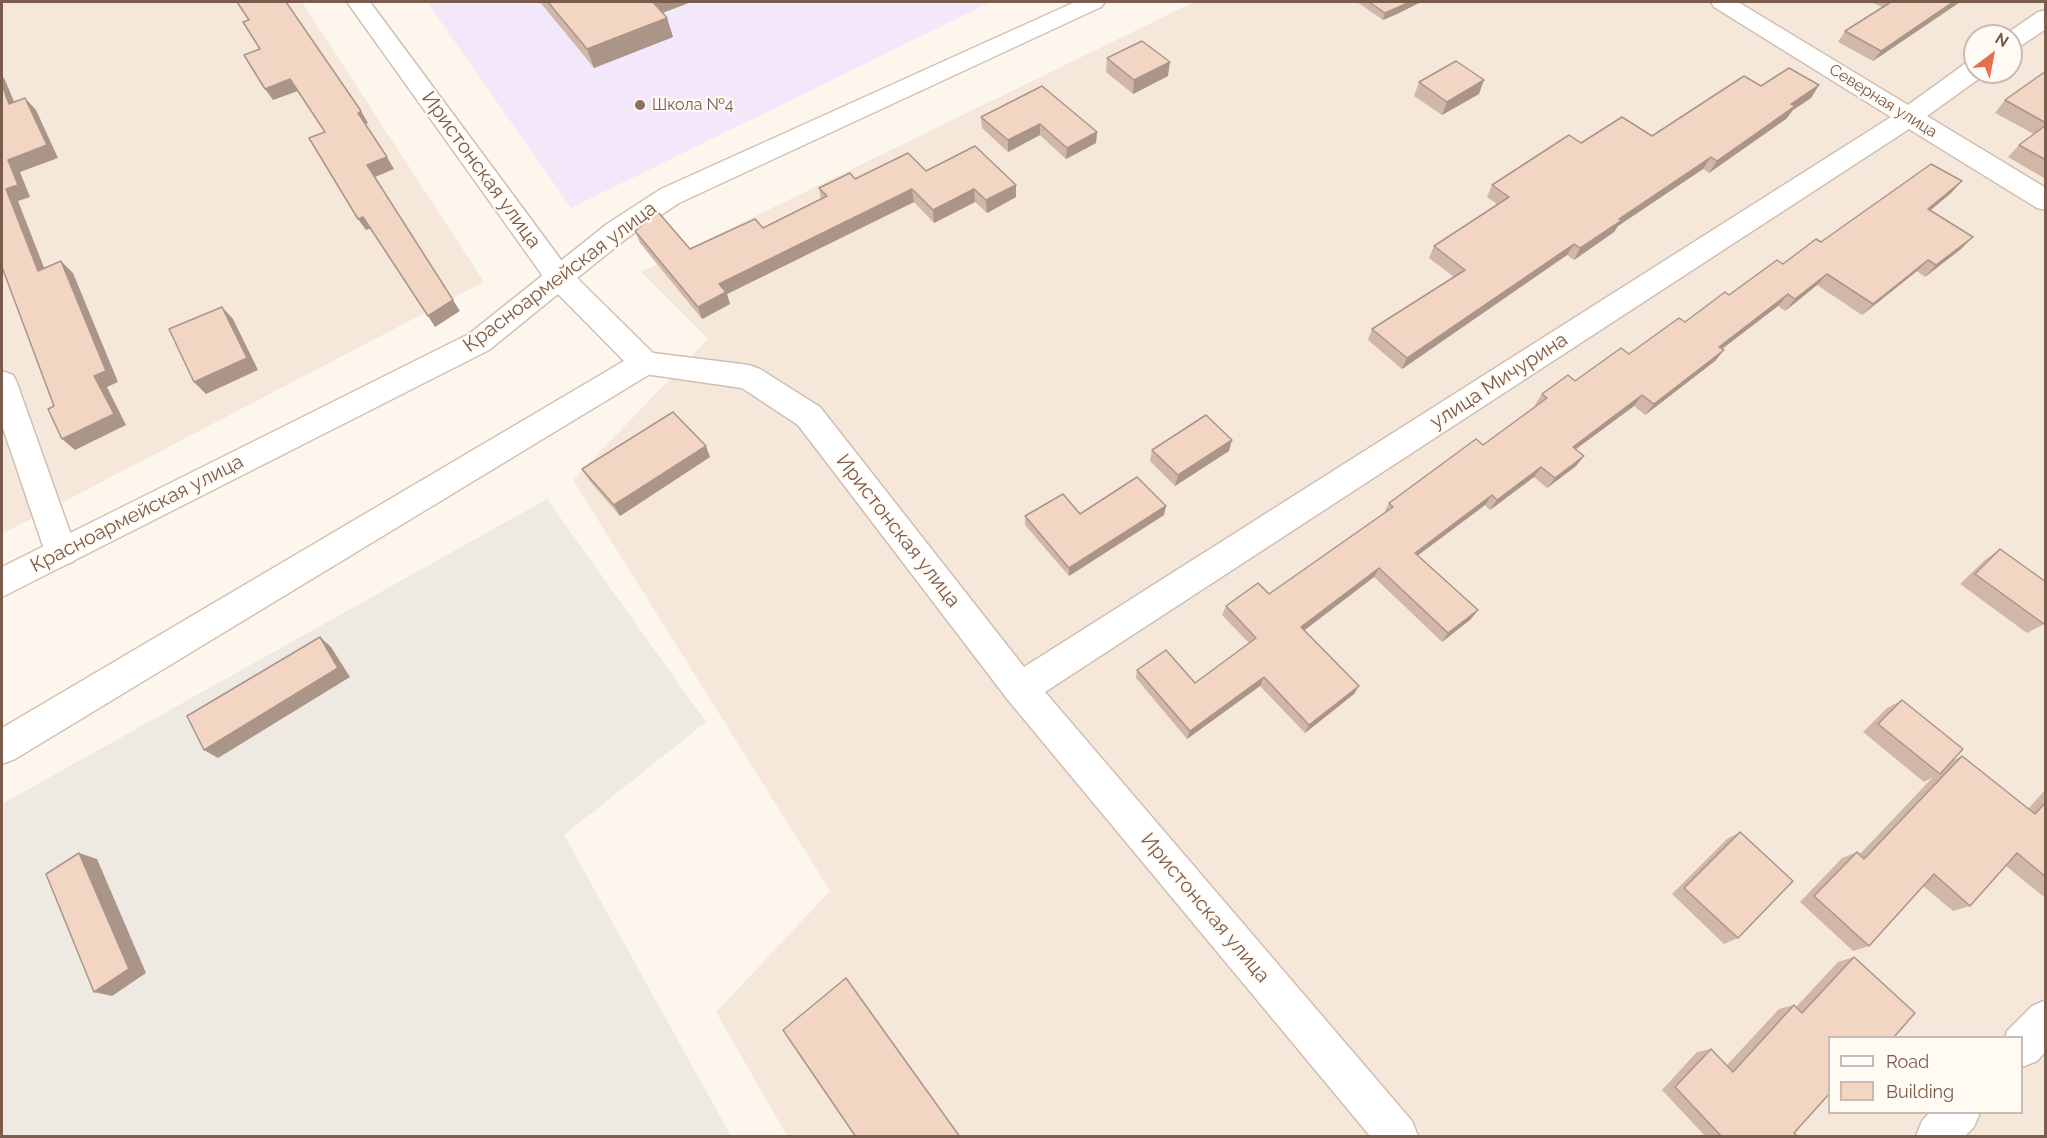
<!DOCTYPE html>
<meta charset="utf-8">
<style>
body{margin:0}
#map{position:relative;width:2047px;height:1138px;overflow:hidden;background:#fdf6ec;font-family:Raleway,sans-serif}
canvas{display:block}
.frame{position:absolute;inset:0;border:3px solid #7a5c4d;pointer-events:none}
.legend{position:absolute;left:1828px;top:1036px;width:195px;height:78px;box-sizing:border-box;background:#fffaf3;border:2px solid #cabbb1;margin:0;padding:8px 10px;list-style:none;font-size:18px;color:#7a5c4d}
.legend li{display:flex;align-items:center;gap:12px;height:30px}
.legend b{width:30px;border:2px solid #cabbb1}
.north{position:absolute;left:1963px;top:24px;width:60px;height:60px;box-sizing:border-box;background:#fffaf3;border:2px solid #cabbb1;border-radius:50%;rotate:32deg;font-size:16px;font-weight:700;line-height:24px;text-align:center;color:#7a5c4d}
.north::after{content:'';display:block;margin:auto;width:21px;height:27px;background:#e76f51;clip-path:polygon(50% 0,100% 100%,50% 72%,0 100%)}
</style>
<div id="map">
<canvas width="2047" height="1138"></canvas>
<div class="frame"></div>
<ul class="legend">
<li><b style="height:8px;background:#fff"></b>Road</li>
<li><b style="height:16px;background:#f3d5c3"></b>Building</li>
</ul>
<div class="north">N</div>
</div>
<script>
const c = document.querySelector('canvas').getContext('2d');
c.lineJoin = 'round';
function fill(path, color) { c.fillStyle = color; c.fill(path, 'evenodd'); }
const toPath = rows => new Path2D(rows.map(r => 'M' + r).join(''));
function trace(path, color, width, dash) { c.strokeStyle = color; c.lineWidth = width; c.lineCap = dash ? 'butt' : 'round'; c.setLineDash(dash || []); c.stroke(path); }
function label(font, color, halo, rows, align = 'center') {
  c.font = font + ' Raleway,sans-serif'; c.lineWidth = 4.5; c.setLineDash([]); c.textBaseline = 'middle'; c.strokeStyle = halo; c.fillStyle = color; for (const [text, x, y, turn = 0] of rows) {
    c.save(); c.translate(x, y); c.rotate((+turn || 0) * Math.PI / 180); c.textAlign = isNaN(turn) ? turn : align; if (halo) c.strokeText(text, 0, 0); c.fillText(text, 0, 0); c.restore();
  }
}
fill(toPath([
 [2,2,302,2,484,282,2,534],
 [1194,2,2045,2,2045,1136,787,1136,716,1012,830,891,573,480,708,339,641,272],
 [1975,36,2011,36,2011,72,1975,72],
 [1830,1038,2022,1038,2022,1112,1830,1112]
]), '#f5e8da');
fill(toPath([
 [547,499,706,722,564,835,731,1136,2,1136,2,804]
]), '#efe9e4');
fill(toPath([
 [427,2,991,2,571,208]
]), '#f3e8fa');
const street = toPath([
 [347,2,370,2,570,272,574,279,570,286,560,289,550,286,347,2],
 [1711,2,1738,2,1908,105,1966,63,1975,61,1975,72,1985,72,1984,75,1927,116,2046,188,2046,210,2037,208,1909,129,1045,692,1412,1121,1418,1136,1370,1136,1008,700,798,425,742,388,645,374,635,371,630,363,635,355,645,352,749,365,760,369,820,407,1024,667,1891,117,1714,7,1711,2],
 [2046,10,2046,29,2019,47,2011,50,2011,36,2003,36,2038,12,2046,10],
 [2,371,13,375,17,383,77,552,73,562,61,566,49,562,45,552,2,425,2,371],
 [2046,1000,2046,1051,2037,1061,2022,1067,2022,1038,2005,1038,2007,1031,2032,1006,2046,1000],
 [1930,1112,1980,1112,1974,1127,1965,1136,1916,1136,1922,1121,1930,1112]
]);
const secondary = toPath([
 [1075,2,1105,2,1101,7,679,203,627,238,577,278,655,355,660,363,655,371,15,759,2,764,2,728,624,361,558,294,489,350,2,597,2,567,469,334,607,224,661,189,1075,2]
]);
trace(street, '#d1beb0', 3);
trace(secondary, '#d6c0b0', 3);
fill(street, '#fff');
fill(secondary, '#fff');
fill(toPath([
 [540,2,691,2,663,13,667,18,673,37,594,68],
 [1357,2,1421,2,1399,13,1383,20],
 [1871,2,1960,2,1873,61,1838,42,1845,31,1882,7],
 [1107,58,1168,76,1133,94,1106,72],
 [2046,69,2046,176,2044,178,2008,157,2019,145,2034,134,1995,113,2005,100,2045,72,2044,71],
 [1419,82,1479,94,1442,115,1414,96],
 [1819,85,1811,98,1793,110,1786,119,1709,173,1703,169,1618,226,1614,232,1574,260,1567,255,1402,369,1368,340,1372,329,1454,277,1429,258,1434,246,1498,205,1487,197,1492,185,1581,143,1652,136,1761,86],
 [981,117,1097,132,1096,143,1066,159,1040,135,1008,152,982,128],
 [926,171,1016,185,1016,197,987,213,975,202,934,223,914,202,727,294,730,304,702,319,640,243,635,231,690,249,763,228,821,199,819,188,855,179],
 [1962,181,1951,193,1930,211,1961,249,1925,277,1917,271,1862,315,1817,285,1785,311,1778,306,1722,349,1715,361,1645,415,1634,406,1576,449,1584,456,1576,466,1547,488,1534,477,1490,510,1485,505,1418,555,1471,619,1442,642,1374,577,1304,630,1354,694,1305,733,1260,686,1187,739,1136,678,1137,670,1195,683,1249,643,1222,615,1226,606,1269,594,1384,513,1389,503,1483,445,1536,406,1535,405,1542,394,1575,381,1629,354,1821,242],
 [1152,450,1229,451,1175,486,1150,461],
 [710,457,620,516,589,480,582,469],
 [1080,514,1164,515,1069,576,1025,525,1025,516],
 [2000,549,2044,624,2027,633,1960,584,1985,560],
 [1902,700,1952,761,1962,756,2028,809,2046,789,2046,897,2044,897,2006,866,1970,906,1953,911,1923,886,1869,946,1853,951,1800,902,1842,858,1857,852,1860,854,1933,777,1924,782,1863,732,1887,708],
 [1740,832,1738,938,1724,944,1672,894,1727,839],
 [1854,957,1830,1038,1794,1133,1798,1137,1706,1137,1662,1090,1697,1052,1711,1049,1727,1065,1779,1009,1794,1005,1796,1007,1838,962]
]), '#d1b7a8');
fill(toPath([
 [650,2,691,2,654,16],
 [1410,2,1421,2,1399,13,1383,20,1385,13],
 [1953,2,1960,2,1873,61,1881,51],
 [667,18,673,37,594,68,587,49],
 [1170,62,1168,76,1133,94,1134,80],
 [2,75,5,80,20,116,9,104,2,85],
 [290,79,298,91,273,100,265,89],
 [1484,80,1479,94,1442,115,1447,102],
 [1819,85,1811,98,1793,110,1786,119,1709,173,1717,161,1791,104],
 [25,98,36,110,58,158,20,172,30,197,18,201,50,283,38,271,6,189,8,160],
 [361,111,368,123,365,125,358,113],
 [1040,124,1040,135,1008,152,1008,140],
 [1097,132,1096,143,1066,159,1067,148],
 [387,157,394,169,375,177,367,165],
 [1711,157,1703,169,1618,226,1614,232,1574,260,1580,248,1619,219],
 [1962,181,1951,193,1917,221,1928,209],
 [1016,185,1016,197,987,213,986,200],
 [912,189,914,202,727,294,730,304,702,319,698,307,719,284],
 [974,189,975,202,934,223,933,210],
 [363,217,371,228,366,230,358,219],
 [1973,237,1961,249,1925,277,1936,265],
 [1574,244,1567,255,1402,369,1407,358],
 [1928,260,1917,271,1862,315,1873,304],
 [61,261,73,273,118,382,107,387,126,425,75,450,62,439],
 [1827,274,1817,285,1785,311,1795,299],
 [1788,294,1778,306,1710,358,1719,347],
 [453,300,460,311,435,327,428,316],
 [222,307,233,319,258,370,206,394,194,382],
 [1724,350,1715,361,1645,415,1654,404],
 [1642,395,1634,406,1565,457,1573,447],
 [1232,440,1229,451,1175,486,1178,475],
 [706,446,710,457,620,516,614,505],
 [1584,456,1576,466,1547,488,1555,478],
 [1541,467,1534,477,1490,510,1497,500],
 [1492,495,1485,505,1409,562,1415,553],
 [1166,506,1164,515,1069,576,1069,568],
 [1379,568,1374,577,1297,636,1301,627],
 [1478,610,1471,619,1442,642,1448,633],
 [320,637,331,647,350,677,218,758,204,750],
 [1264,677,1260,686,1187,739,1190,731],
 [1359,686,1354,694,1305,733,1309,725],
 [79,853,97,859,146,973,112,996,94,992]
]), '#aa9588');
const building = toPath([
 [237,2,286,2,361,111,358,113,387,157,367,165,453,300,428,316,363,217,358,219,309,138,325,132,290,79,265,89,244,55,260,49,243,22,249,20,237,2],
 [548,2,653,2,667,18,587,49,548,2],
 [1369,2,1410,2,1385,13,1369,2],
 [1891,2,1953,2,1881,51,1845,31,1891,2],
 [1142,41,1170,62,1134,80,1107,58,1142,41],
 [1456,61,1484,80,1447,102,1419,82,1456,61],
 [1789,68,1819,85,1791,104,1795,106,1717,161,1711,157,1619,219,1622,220,1580,248,1574,244,1407,358,1372,329,1465,270,1434,246,1509,197,1492,185,1569,135,1581,143,1622,117,1652,136,1744,76,1761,86,1789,68],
 [2046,71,2046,123,2005,100,2046,71],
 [2,85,9,104,25,98,47,145,8,160,18,185,6,189,38,271,61,261,106,371,94,376,114,414,62,439,48,409,54,406,2,267,2,85],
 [1042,86,1097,132,1067,148,1040,124,1008,140,981,117,1042,86],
 [2046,125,2046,160,2019,145,2046,125],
 [975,146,1016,185,986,200,974,189,933,210,912,189,719,284,726,292,698,307,635,231,658,212,690,249,755,219,763,228,827,196,819,188,850,173,855,179,908,153,926,171,975,146],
 [1931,164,1962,181,1928,209,1973,237,1936,265,1928,260,1873,304,1827,274,1795,299,1788,294,1719,347,1724,350,1654,404,1642,395,1573,447,1584,456,1555,478,1541,467,1497,500,1492,495,1415,553,1478,610,1448,633,1379,568,1301,627,1359,686,1309,725,1264,677,1190,731,1137,670,1166,650,1195,683,1256,638,1226,606,1258,583,1269,594,1393,507,1389,503,1476,439,1483,445,1547,398,1542,394,1568,375,1575,381,1621,348,1629,354,1679,318,1685,322,1725,292,1729,295,1777,260,1783,264,1816,239,1821,242,1931,164],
 [222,307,247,358,194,382,169,329,222,307],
 [673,412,706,446,614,505,582,469,673,412],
 [1206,415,1232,440,1178,475,1152,450,1206,415],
 [1137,477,1166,506,1069,568,1025,516,1063,494,1080,514,1137,477],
 [2000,549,2046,582,2046,622,2044,624,1975,574,2000,549],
 [320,637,338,668,204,750,187,716,320,637],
 [1902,700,1963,749,1940,774,1878,724,1902,700],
 [1962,756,2035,814,2046,802,2046,877,2017,853,1970,906,1934,874,1869,946,1814,896,1857,852,1864,859,1962,756],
 [1740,832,1793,881,1738,938,1684,888,1740,832],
 [79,853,129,969,94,992,46,874,79,853],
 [1854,957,1915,1013,1893,1038,1830,1038,1830,1093,1794,1133,1798,1137,1722,1137,1675,1087,1711,1049,1733,1072,1794,1005,1802,1013,1854,957],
 [846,978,960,1137,856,1137,783,1030,846,978]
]);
fill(building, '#f3d5c3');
trace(building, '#aa9588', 1.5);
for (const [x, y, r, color] of [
 [640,105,6,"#8d6e63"]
]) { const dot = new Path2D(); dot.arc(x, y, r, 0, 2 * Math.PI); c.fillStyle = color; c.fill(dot); trace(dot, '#fffaf3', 2); }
label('16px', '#7a5c4d', '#fffaf3', [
 ["Северная улица",1883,101,32]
]);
label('16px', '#785e54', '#fffaf3', [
 ["Школа №4",652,105]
], 'left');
label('20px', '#7a5c4d', '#fffaf3', [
 ["Иристонская улица",481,170,54],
 ["Красноармейская улица",560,277,-37],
 ["улица Мичурина",1499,381,-33],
 ["Красноармейская улица",137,514,-27],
 ["Иристонская улица",898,531,52],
 ["Иристонская улица",1205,908,50]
]);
</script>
